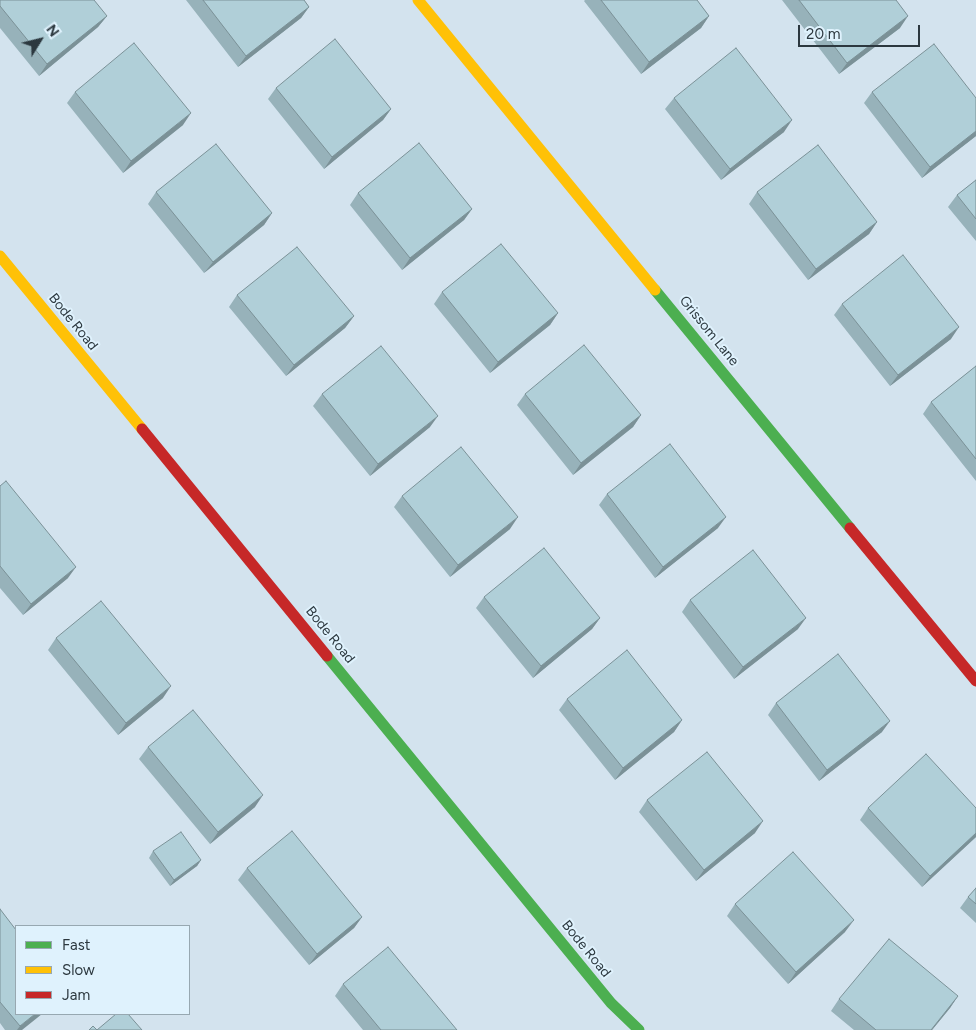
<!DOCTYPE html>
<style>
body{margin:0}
#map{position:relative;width:976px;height:1030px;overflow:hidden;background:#d3e3ee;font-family:Figtree,sans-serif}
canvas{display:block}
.legend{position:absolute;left:15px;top:925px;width:175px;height:90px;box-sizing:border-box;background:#dff2fd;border:1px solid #97a8b1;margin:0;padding:6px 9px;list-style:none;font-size:15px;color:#2c383f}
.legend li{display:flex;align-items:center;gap:10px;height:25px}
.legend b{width:25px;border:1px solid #97a8b1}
.north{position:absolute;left:15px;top:15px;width:50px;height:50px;-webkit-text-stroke:4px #dff2fd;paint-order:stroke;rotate:54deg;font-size:14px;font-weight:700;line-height:20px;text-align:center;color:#2c383f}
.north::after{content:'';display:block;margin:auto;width:18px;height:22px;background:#2c383f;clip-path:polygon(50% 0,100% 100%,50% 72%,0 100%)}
.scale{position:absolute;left:798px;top:25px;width:122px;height:22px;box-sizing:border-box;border:2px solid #2c383f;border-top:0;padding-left:6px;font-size:15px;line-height:18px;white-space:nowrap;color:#2c383f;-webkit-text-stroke:4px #dff2fd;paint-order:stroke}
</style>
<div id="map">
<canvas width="976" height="1030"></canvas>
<ul class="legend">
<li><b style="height:6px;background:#4caf50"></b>Fast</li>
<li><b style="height:6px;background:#ffc107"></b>Slow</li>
<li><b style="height:6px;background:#c62828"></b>Jam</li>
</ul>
<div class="north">N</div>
<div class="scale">20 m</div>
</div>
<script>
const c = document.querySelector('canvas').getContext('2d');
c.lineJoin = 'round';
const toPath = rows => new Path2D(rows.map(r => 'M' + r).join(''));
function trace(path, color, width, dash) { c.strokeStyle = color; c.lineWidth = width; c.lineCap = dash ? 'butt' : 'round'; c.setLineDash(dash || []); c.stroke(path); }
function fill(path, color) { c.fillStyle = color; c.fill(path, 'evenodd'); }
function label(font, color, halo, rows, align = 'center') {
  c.font = font + ' Figtree,sans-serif'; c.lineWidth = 4; c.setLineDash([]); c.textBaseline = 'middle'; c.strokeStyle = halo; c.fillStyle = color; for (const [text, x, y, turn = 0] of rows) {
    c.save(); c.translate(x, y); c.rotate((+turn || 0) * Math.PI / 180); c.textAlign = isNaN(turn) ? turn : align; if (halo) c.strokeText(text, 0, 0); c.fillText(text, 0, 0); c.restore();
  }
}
trace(toPath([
 [655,290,850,528],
 [327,656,611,1003,639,1030]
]), '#4caf50', 11);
trace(toPath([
 [418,0,655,290],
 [0,256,142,429]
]), '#ffc107', 11);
trace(toPath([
 [142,429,327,656],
 [850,528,976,681]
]), '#c62828', 11);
fill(toPath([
 [0,0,107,16,98,27,39,76,0,28],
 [186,0,304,0,309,7,301,18,238,67],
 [585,0,697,0,709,16,701,28,641,74,584,1],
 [782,0,896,0,900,28,839,74],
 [276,88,391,109,383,120,324,169,268,99],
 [75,92,183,125,123,173,67,103],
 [872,92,976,98,976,136,922,178,864,103],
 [674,98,784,132,721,180,665,109],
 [976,180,976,241,948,207,957,195],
 [156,192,272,213,264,225,204,273,148,204],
 [757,192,877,222,869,234,808,280,749,204],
 [358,193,472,209,464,220,402,270,350,205],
 [442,292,558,313,550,325,490,373,434,304],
 [237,295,354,316,345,328,286,376,229,307],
 [842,304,951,339,890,386,834,315],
 [976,366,976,481,923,414,931,402],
 [322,394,430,427,370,476,313,406],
 [525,394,641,415,633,427,573,475,517,405],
 [0,486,68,578,23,615,0,588],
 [607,494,718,528,655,578,599,505],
 [402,496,510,529,450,577,394,507],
 [484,597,600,618,592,629,533,678,476,608],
 [690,600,798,629,734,679,682,612],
 [56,638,163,698,118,735,48,650],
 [567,699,682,720,674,732,615,780,559,710],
 [776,703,882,732,819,781,768,715],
 [148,747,255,807,210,844,139,759],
 [647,800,755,833,696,881,639,812],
 [868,808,976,808,976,837,922,887,860,820],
 [153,851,201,860,197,866,170,886,149,858],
 [247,868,362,917,354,928,309,965,238,880],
 [976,888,976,923,960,908,968,897],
 [735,904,845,932,788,984,727,916],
 [0,909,22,1030,5,1030,0,1023],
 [343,984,457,1030,363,1030,335,996],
 [958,996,950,1008,932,1030,854,1030,831,1011,839,999]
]), '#97b2ba');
fill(toPath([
 [309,7,301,18,238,67,246,56],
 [107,16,98,27,39,76,47,64],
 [709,16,701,28,641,74,649,62],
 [908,16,900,28,839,74,847,63],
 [391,109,383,120,324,169,332,157],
 [191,113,183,125,123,173,131,161],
 [792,120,784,132,721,180,730,169],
 [976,131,976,136,922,178,930,167],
 [472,209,464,220,402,270,410,258],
 [272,213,264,225,204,273,213,262],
 [877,222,869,234,808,280,816,269],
 [558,313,550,325,490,373,498,362],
 [354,316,345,328,286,376,294,365],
 [959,327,951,339,890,386,898,375],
 [641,415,633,427,573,475,581,463],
 [438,416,430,427,370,476,378,464],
 [518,517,510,529,450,577,458,565],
 [726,517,718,528,655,578,663,567],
 [76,567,68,578,23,615,31,604],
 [600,618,592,629,533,678,541,666],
 [806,618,798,629,734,679,743,667],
 [171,686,163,698,118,735,126,723],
 [682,720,674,732,615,780,623,768],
 [890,721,882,732,819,781,827,770],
 [263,795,255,807,210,844,218,832],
 [763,821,755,833,696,881,704,870],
 [976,833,976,837,922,887,930,876],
 [201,860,197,866,170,886,174,880],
 [362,917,354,928,309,965,317,954],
 [854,920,845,932,788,984,796,972],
 [958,996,950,1008,932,1030,931,1030],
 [35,1014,42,1014,22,1030,17,1030,20,1026]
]), '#7b9197');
const building = toPath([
 [0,0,94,0,107,16,47,64,0,6,0,0],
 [203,0,304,0,309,7,246,56,203,0],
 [601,0,697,0,709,16,649,62,601,0],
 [799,0,896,0,908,16,847,63,799,0],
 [335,39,391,109,332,157,276,88,335,39],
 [134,43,191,113,131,161,75,92,134,43],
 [934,44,976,98,976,131,930,167,872,92,934,44],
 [736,48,792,120,730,169,674,98,736,48],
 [419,143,472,209,410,258,358,193,419,143],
 [216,144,272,213,213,262,156,192,216,144],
 [818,145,877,222,816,269,757,192,818,145],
 [976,180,976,219,957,195,976,180],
 [501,244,558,313,498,362,442,292,501,244],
 [297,247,354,316,294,365,237,295,297,247],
 [903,255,959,327,898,375,842,304,903,255],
 [584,345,641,415,581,463,525,394,584,345],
 [381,346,438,416,378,464,322,394,381,346],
 [976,366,976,459,931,402,976,366],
 [670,444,726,517,663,567,607,494,670,444],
 [461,447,518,517,458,565,402,496,461,447],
 [6,481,76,567,31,604,0,566,0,486,6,481],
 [544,548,600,618,541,666,484,597,544,548],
 [753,550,806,618,743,667,690,600,753,550],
 [101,601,171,686,126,723,56,638,101,601],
 [627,650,682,720,623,768,567,699,627,650],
 [838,654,890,721,827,770,776,703,838,654],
 [193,710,263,795,218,832,148,747,193,710],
 [707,752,763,821,704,870,647,800,707,752],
 [926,754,976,808,976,833,930,876,868,808,926,754],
 [292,831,362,917,317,954,247,868,292,831],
 [181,832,201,860,174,880,153,851,181,832],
 [793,852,854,920,796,972,735,904,793,852],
 [976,888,976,904,968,897,976,888],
 [0,909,16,930,16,1014,35,1014,20,1026,0,1002,0,909],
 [889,939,958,996,931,1030,876,1030,839,999,889,939],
 [388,947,457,1030,381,1030,343,984,388,947],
 [116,1014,128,1014,142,1030,89,1030,93,1026,97,1030,116,1014]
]);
fill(building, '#b0cfd8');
trace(building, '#7b9197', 1);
label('14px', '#2c383f', '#dff2fd', [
 ["Bode Road",73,322,51],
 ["Grissom Lane",709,331,51],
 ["Bode Road",330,635,51],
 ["Bode Road",586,949,51]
]);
</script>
